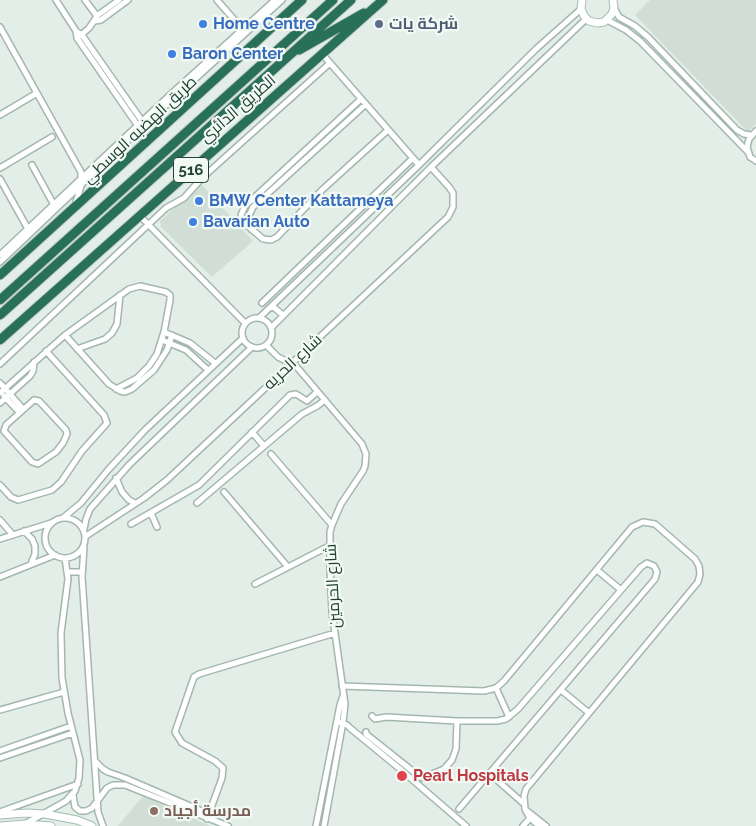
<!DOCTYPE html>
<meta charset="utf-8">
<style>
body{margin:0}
canvas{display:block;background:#e2eee7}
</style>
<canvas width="756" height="826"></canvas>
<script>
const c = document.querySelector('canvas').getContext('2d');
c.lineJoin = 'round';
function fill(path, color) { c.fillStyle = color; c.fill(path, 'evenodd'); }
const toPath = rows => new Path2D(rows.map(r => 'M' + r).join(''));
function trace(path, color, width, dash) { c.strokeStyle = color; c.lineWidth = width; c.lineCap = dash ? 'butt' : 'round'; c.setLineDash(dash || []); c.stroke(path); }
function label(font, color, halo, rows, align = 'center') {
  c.font = font + ' Raleway,Cairo,sans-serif'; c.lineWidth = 4.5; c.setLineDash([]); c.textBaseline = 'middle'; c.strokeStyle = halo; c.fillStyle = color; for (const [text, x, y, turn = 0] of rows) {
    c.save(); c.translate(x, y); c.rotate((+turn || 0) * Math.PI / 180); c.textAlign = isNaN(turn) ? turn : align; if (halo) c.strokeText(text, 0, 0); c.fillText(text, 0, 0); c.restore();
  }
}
fill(toPath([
 [650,0,756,0,756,124,748,132,635,15],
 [201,184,253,241,212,277,161,227,160,221],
 [143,796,210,826,118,826]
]), '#d0ded6');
const street = toPath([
 [56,0,76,31,77,38,138,126],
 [85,0,97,16],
 [217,0,245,32],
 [614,8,619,17,635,26,648,37,737,130,744,134,751,135],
 [607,20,626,30,640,41,748,152],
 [95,21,101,20,128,0],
 [0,27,81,172,81,186,76,202],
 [76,31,82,35,142,121],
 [80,36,89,28,98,15,119,0],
 [323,55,419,165],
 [361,99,245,206,241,215,242,221,263,239,271,240,277,237,322,190,388,130],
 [0,115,37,93],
 [756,131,749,139,747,147,750,157,756,161],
 [32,165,54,205],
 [0,168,52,137],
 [0,179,28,229],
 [140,216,245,323],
 [251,229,248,218,253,207,366,104],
 [0,255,171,94,275,0],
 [0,262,140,129,282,0],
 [262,303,413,158],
 [272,306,283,315],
 [259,318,419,165,536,49,581,9],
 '242 333a15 15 0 1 1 30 0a15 15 0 1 1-30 0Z',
 [271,328,431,167,586,19],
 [164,332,190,343,215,363],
 [65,335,109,384,120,391,125,392,132,389,154,370,167,350,172,335],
 [162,340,186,350,208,370],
 [266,345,278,357,296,366,362,444,366,454,365,466,363,471,341,504,332,525,330,532,330,569,332,612,345,704,343,722,324,826],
 [77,349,105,339,112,333,117,324,120,295],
 [0,364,166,208,184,198,202,178,330,63],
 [0,383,23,409],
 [0,393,65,335,129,289,140,286,166,292,170,295,170,300,164,332,157,354,149,366,137,378,116,389],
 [4,396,19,412],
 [34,400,39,401,66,430,67,434,63,443,56,452,38,464,32,462,4,431,6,425,34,400],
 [0,403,30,376,33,371,34,362],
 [252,432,264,446],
 [271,454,332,525],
 [116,478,122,492,129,500,135,503],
 [0,485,11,497,18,500,52,490,61,482,82,451,107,423,104,415,46,351],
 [224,492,288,567],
 [197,503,302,414,317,406,325,400],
 [151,513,157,527],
 '45 538a20 20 0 1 1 40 0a20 20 0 1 1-40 0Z',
 [63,518,81,503,108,470,145,430,243,338],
 [0,520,13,535],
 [131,524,199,485,290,395,296,394,307,401,317,392],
 [84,529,86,519,90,509,129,465,252,347],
 [24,531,32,539,35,546,35,554,31,564],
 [86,536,144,498,167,480,448,217,453,207,453,193,449,187,431,167],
 [0,539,51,523],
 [84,547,82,577,98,812,103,826],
 [597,570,621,590],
 [68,572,82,572],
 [0,577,55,555],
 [255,584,329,546],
 [342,686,484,691,496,688,504,681,632,527,643,522,655,524,695,559,699,566,700,574,698,582,526,789,524,796,525,809,530,818,539,826],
 [496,688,509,717],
 [561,690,589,713],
 [0,710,64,692],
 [372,716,375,719,386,717,457,721,497,721,506,719,518,709,641,567,647,563,654,566,657,572,655,579,459,809],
 [337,721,347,725,350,728,400,769,466,826],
 [366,732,366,734,420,777,423,778,444,769,452,760,456,749,457,721],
 [0,751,71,726],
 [0,758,73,733],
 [95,761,103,769,108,772,125,778,211,815],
 [489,773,523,803],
 [73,795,75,807,80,811,86,811,92,808,107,788,113,785,125,785,228,826],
 [527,811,546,826],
 [0,812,78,784],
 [207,819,222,778,223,768,215,761,182,743,175,732,194,677,199,674,335,633],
 [25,824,66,801,75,791,79,778,80,760,68,713,62,678,61,633,68,579,65,558],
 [316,826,340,705,343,696],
 [523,826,531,817]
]);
const secondary = toPath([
 [582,0,581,9,584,16,589,21,597,23,604,22,612,14,614,8,613,0],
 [0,815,27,813,45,814,77,820,92,826],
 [1,826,25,824,51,826]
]);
const highway = toPath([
 [299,50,364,13],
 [0,275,302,0],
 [0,300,333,0],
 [0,315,351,0],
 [0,340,383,0]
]);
trace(street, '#a4b7ae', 8);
trace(secondary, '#a2bdb0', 9);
trace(highway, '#c1cac6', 11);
trace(street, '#fff', 5);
trace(secondary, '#fff', 7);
trace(highway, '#287058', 9);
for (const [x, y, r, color] of [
 [203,24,5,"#3f7fe0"],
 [379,24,5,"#5c6f8a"],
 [172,54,5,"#3f7fe0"],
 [199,201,5,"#3f7fe0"],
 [193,222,5,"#3f7fe0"],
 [402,776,6,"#e0444e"],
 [154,811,5,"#8d6e63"]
]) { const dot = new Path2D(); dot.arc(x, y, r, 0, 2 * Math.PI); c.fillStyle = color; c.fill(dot); trace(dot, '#f3faf5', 2); }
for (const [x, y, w] of [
 [191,170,35]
]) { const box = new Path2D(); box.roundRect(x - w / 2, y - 12.5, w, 25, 4); c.fillStyle = '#f3faf5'; c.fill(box); trace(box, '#204134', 1); }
label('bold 15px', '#204134', null, [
 ["516",191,170]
]);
label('bold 16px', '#366cbe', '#f3faf5', [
 ["Home Centre",213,24],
 ["Baron Center",182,54],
 ["BMW Center Kattameya",209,201],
 ["Bavarian Auto",203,222]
], 'left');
label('bold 16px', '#4e5e75', '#f3faf5', [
 ["شركة يات",389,24]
], 'left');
label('16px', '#204134', '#f3faf5', [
 ["الطريق الدائري",238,109,-41],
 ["طريق الهضبه الوسطي",140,130,-43],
 ["شارع الحريه",293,362,-43],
 ["شارع الحرمين",333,586,-93]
]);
label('bold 16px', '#be3a42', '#f3faf5', [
 ["Pearl Hospitals",413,776]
], 'left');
label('bold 16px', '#785e54', '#f3faf5', [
 ["مدرسة أجياد",164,811]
], 'left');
</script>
